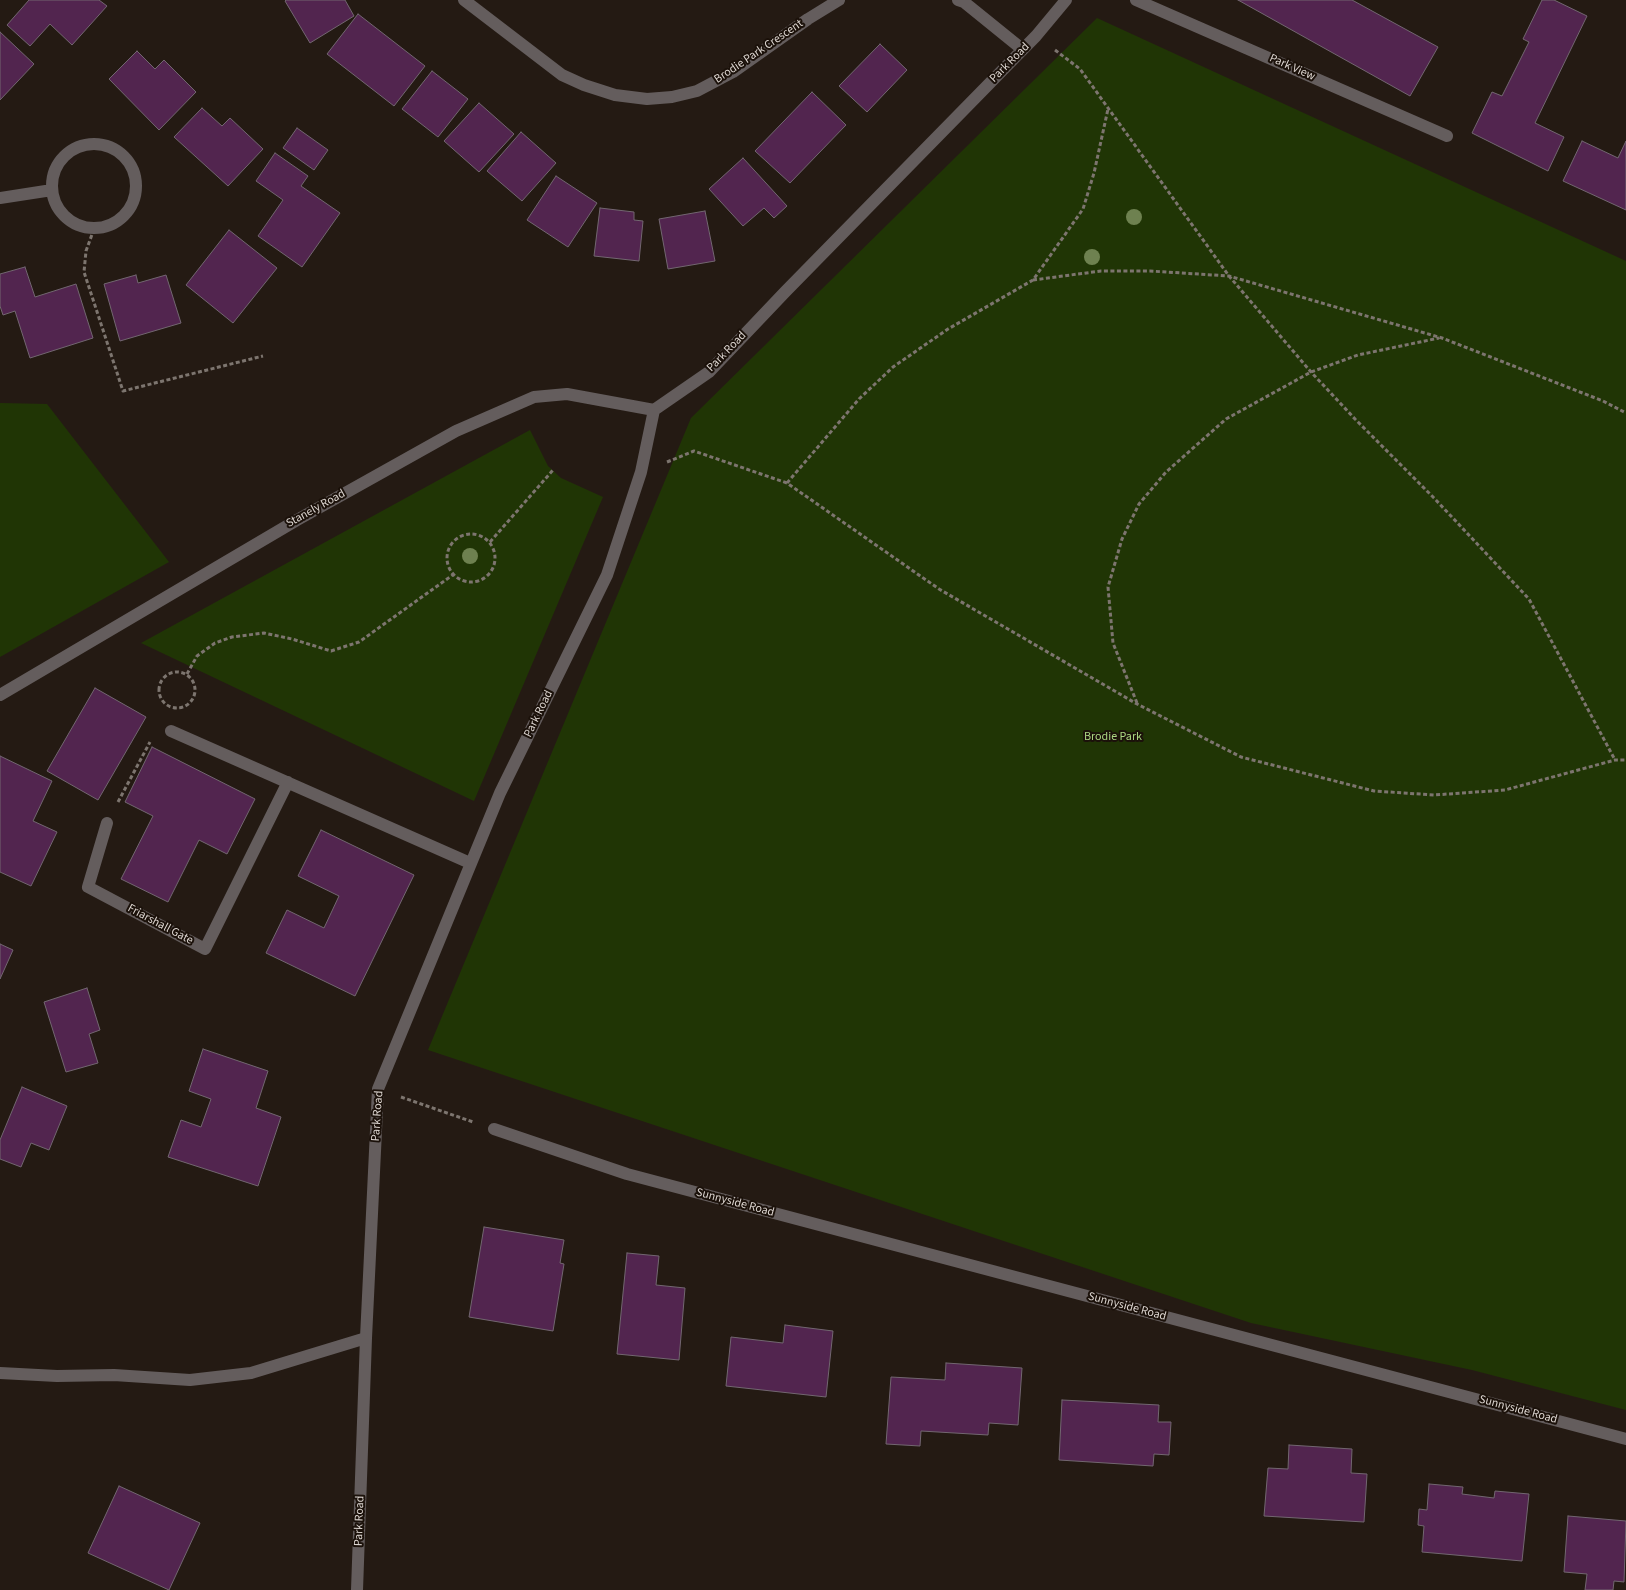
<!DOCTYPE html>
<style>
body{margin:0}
canvas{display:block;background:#241a13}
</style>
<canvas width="1626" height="1590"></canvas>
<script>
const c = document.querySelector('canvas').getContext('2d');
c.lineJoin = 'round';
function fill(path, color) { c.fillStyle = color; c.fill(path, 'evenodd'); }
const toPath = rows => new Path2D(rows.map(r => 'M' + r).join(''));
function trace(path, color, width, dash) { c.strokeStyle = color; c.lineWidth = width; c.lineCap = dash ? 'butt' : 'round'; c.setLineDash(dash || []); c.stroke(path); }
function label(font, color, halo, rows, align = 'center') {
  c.font = font + ' "Source Sans 3",sans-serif'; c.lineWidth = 4; c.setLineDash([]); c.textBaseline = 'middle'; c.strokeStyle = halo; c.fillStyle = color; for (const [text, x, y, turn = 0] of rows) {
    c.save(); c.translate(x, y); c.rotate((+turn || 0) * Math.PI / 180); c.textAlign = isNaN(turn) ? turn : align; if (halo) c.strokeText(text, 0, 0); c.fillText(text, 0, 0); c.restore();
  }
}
fill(toPath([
 [1097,18,1626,261,1626,1410,1472,1370,1251,1323,428,1050,691,418],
 [0,403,47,404,169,562,0,657],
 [530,430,548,466,561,478,603,497,474,801,141,643]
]), '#203505');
const building = toPath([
 [29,0,99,0,107,6,72,45,50,24,30,46,7,25,29,0],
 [286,0,345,0,354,16,310,43,285,1,286,0],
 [1238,0,1352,0,1438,47,1410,96,1238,0],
 [1542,0,1554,0,1587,16,1535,123,1564,137,1548,171,1472,133,1492,92,1502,96,1529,42,1523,39,1542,0],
 [358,14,425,66,394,106,327,54,358,14],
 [0,32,34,64,0,100,0,32],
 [880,44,907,70,867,112,839,86,880,44],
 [137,51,155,69,164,60,196,92,159,130,109,79,137,51],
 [432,71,468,99,438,137,402,109,432,71],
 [812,92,846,125,790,183,755,151,812,92],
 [479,103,514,134,479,172,444,141,479,103],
 [202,108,222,126,230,118,263,149,228,186,174,137,202,108],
 [297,128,328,150,314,170,283,148,297,128],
 [521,132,556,163,522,201,487,171,521,132],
 [1582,141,1618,158,1626,141,1626,210,1563,181,1582,141],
 [275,153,308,176,301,186,340,213,302,267,258,236,283,200,256,181,275,153],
 [743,158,787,206,774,218,764,208,743,226,709,189,743,158],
 [556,176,597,203,568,247,527,220,556,176],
 [600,208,634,212,634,220,643,221,639,261,594,256,600,208],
 [705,211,715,261,668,269,659,219,705,211],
 [229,230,277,268,233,323,186,285,229,230],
 [25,267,35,297,76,284,93,338,30,358,15,311,3,315,0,306,0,274,25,267],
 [136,275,138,283,166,275,181,323,120,341,104,284,136,275],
 [95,688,146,717,98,800,47,771,95,688],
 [152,747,255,799,227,854,199,840,168,902,121,879,153,816,125,802,152,747],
 [0,756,52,781,33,821,57,832,31,886,0,872,0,756],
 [321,830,414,875,355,996,266,953,287,910,324,928,339,896,298,876,321,830],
 [0,944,13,950,0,979,0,944],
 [87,988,100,1030,89,1034,98,1063,66,1072,44,1002,87,988],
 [203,1049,268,1071,256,1108,281,1117,258,1186,168,1157,181,1120,201,1127,211,1099,189,1091,203,1049],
 [22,1087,67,1106,49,1150,31,1143,21,1167,0,1159,0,1140,22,1087],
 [484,1227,564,1240,560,1263,564,1264,553,1331,469,1317,484,1227],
 [627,1253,659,1256,656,1285,685,1288,679,1360,617,1354,627,1253],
 [785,1325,833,1331,826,1397,726,1386,731,1337,783,1343,785,1325],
 [946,1363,1022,1368,1018,1425,989,1423,988,1435,921,1431,920,1446,886,1444,891,1377,945,1380,946,1363],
 [1062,1400,1159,1405,1158,1422,1171,1422,1169,1455,1154,1454,1153,1466,1059,1460,1062,1400],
 [1289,1445,1352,1449,1351,1473,1367,1474,1364,1522,1264,1516,1268,1468,1288,1469,1289,1445],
 [1429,1484,1463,1487,1462,1494,1494,1498,1495,1491,1529,1494,1522,1561,1422,1552,1424,1526,1418,1525,1419,1509,1427,1510,1429,1484],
 [119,1486,200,1523,169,1590,88,1553,119,1486],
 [1568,1516,1626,1521,1624,1582,1614,1581,1613,1590,1585,1590,1587,1574,1564,1572,1568,1516]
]);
fill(building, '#52254f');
trace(building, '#726670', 1);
trace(toPath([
 [1055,50,1080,69,1229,276,1311,372,1355,419,1434,498,1529,599,1615,760],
 [94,229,86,251,84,272,123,391,263,356],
 [1033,280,1101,271,1150,271,1229,276,1442,338,1603,401,1626,413],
 [667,462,694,451,787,483,939,589,1137,704,1241,757,1374,791,1434,795,1505,790,1615,760,1626,760],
 [787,483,859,399,893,367,948,329,1033,280,1083,209,1094,173,1108,109],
 '447 558a24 24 0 1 1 48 0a24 24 0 1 1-48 0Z',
 [490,542,553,470],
 '159 690a18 18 0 1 1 36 0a18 18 0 1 1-36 0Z',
 [187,674,197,656,215,643,232,637,264,633,292,639,331,651,359,642,454,574],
 [1137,703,1113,643,1108,587,1122,539,1139,504,1166,472,1226,419,1311,372,1358,355,1439,338],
 [118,802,150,742],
 [401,1097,473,1122]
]), '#7d756f', 3, [4, 2.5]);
trace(toPath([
 [464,0,562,75,584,85,615,95,647,99,672,97,697,91,733,72,808,19,839,0],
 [958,0,964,2,1022,49],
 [1136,0,1447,136],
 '52 186a42 42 0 1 1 84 0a42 42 0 1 1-84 0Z',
 [0,198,52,190],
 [0,695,297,520,456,431,534,397,567,394,654,410],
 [171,731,470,863],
 [107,823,88,887,205,949,288,782],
 [494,1129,627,1174,1626,1439],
 [0,1373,57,1376,114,1375,190,1380,251,1373,366,1338],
 [357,1590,366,1338,378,1089,500,793,607,575,641,472,654,410,709,372,785,292,1036,36,1066,0]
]), '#645d5d', 12);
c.fillStyle = '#6e8150';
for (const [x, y] of [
 [1134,217],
 [1092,257],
 [470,556]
]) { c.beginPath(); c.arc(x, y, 8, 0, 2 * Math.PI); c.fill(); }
label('12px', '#ddd6d1', '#1b110a', [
 ["Brodie Park Crescent",759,52,-34],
 ["Park Road",1010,63,-45],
 ["Park View",1292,68,24],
 ["Park Road",727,352,-46],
 ["Stanely Road",316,509,-29],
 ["Park Road",539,714,-64],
 ["Friarshall Gate",160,925,28],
 ["Park Road",378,1116,-86],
 ["Sunnyside Road",735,1203,15],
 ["Sunnyside Road",1127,1307,15],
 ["Sunnyside Road",1518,1410,15],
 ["Park Road",360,1521,-88]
]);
label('12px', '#abd682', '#1b110a', [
 ["Brodie Park",1113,737]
]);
</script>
